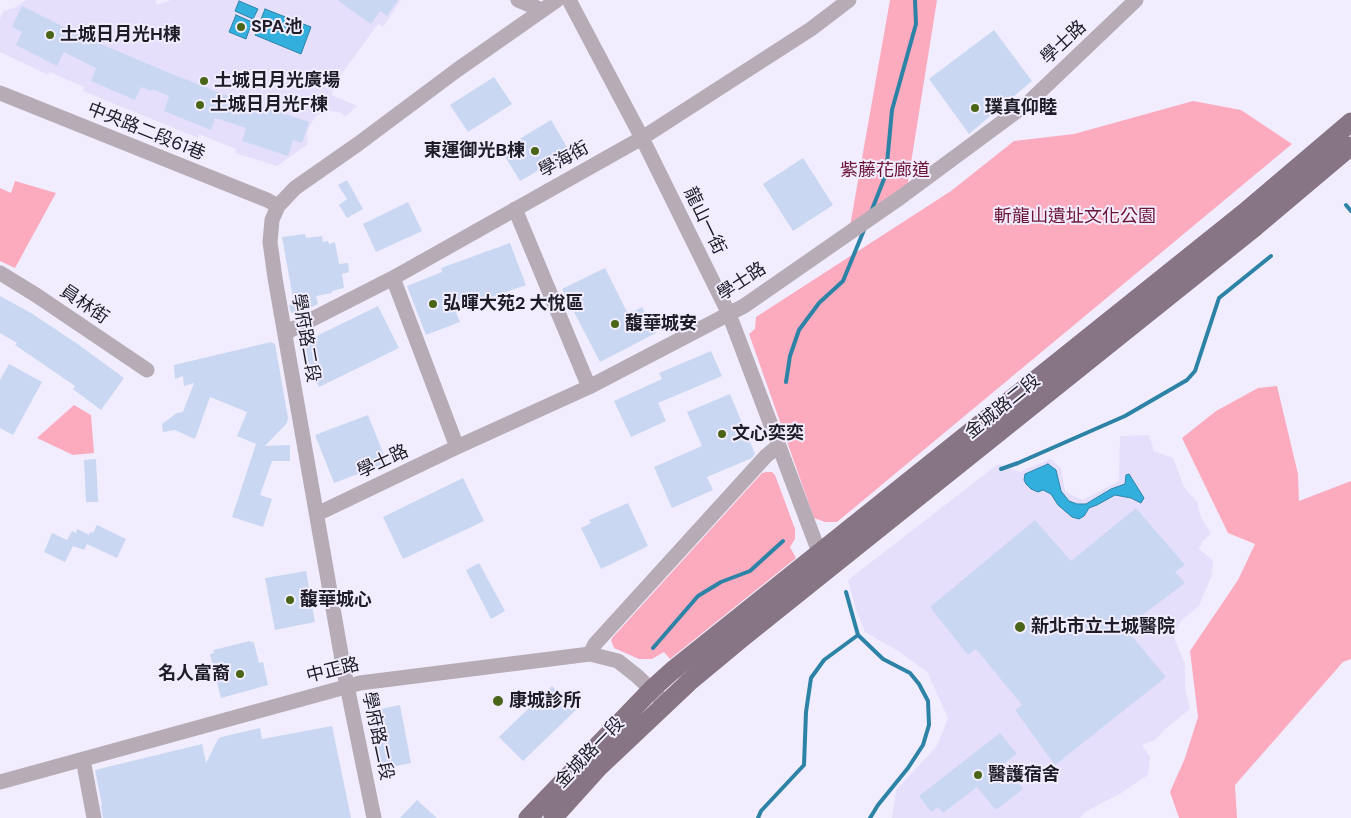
<!DOCTYPE html>
<meta charset="utf-8">
<style>
body{margin:0}
canvas{display:block;background:#f1edfe}
</style>
<canvas width="1351" height="818"></canvas>
<script>
const c = document.querySelector('canvas').getContext('2d');
c.lineJoin = 'round';
function fill(path, color) { c.fillStyle = color; c.fill(path, 'evenodd'); }
const toPath = rows => new Path2D(rows.map(r => 'M' + r).join(''));
function trace(path, color, width, dash) { c.strokeStyle = color; c.lineWidth = width; c.lineCap = dash ? 'butt' : 'round'; c.setLineDash(dash || []); c.stroke(path); }
function label(font, color, halo, rows, align = 'center') {
  c.font = font + ' "DM Sans","Noto Sans TC",sans-serif'; c.lineWidth = 4; c.setLineDash([]); c.textBaseline = 'middle'; c.strokeStyle = halo; c.fillStyle = color; for (const [text, x, y, turn = 0] of rows) {
    c.save(); c.translate(x, y); c.rotate((+turn || 0) * Math.PI / 180); c.textAlign = isNaN(turn) ? turn : align; if (halo) c.strokeText(text, 0, 0); c.fillText(text, 0, 0); c.restore();
  }
}
fill(toPath([
 [26,0,155,0,157,5,171,0,401,0,383,27,378,24,340,76,331,95,357,106,346,116,339,112,328,111,316,116,310,125,307,133,308,144,277,166,235,153,236,149,199,134,198,138,83,91,84,87,49,72,48,75,0,52,0,19,3,11,14,8],
 [1149,435,1154,451,1173,458,1184,487,1197,502,1201,517,1211,534,1203,541,1199,549,1213,560,1212,575,1199,606,1180,622,1174,638,1185,664,1185,688,1190,709,1164,730,1155,740,1142,745,1150,757,1148,775,1121,793,1085,812,1080,818,892,818,896,790,937,746,948,718,927,672,898,651,865,632,856,610,848,580,998,464,1019,472,1051,459,1061,468,1065,492,1083,500,1119,481,1120,436]
]), '#e6dffc');
fill(toPath([
 [890,0,937,0,907,188,850,226],
 [1193,101,1241,110,1292,144,837,522,825,522,814,518,749,334,755,329,756,317,951,191,1014,141,1074,134],
 [15,181,56,193,15,268,0,261,0,188,11,193],
 [1277,386,1298,474,1299,501,1351,481,1351,659,1343,662,1235,785,1237,818,1179,818,1170,792,1185,758,1198,717,1190,651,1238,580,1255,544,1228,533,1182,438,1216,411,1258,388],
 [74,405,91,415,94,453,73,455,37,438],
 [766,472,772,472,775,475,795,529,795,539,790,547,796,558,670,659,664,652,652,659,639,659,614,648,611,640,613,637,762,473]
]), '#fcabbf');
const water = toPath([
 [239,1,258,9,253,19,235,11,239,1],
 [265,9,311,27,301,54,255,35,265,9],
 [236,15,252,22,246,39,229,32,236,15],
 [1048,464,1056,470,1061,491,1069,501,1077,504,1086,504,1111,489,1125,484,1126,475,1129,474,1144,498,1141,503,1131,498,1115,495,1097,505,1089,508,1084,516,1079,519,1072,517,1058,505,1051,494,1043,490,1038,492,1031,489,1026,484,1024,480,1025,474,1048,464]
]);
fill(water, '#33afdd');
trace(water, '#2d83a6', 1);
trace(toPath([
 [1346,205,1351,211],
 [871,212,886,174,892,110,916,24,915,0],
 [786,382,790,356,799,330,819,303,843,281,864,230],
 [1001,469,1018,463,1125,416,1187,380,1195,371,1219,298,1271,256],
 [846,592,858,635,883,659,910,673,919,684,928,701,929,725,923,745,908,768,878,805,870,818],
 [653,648,698,596,721,582,750,571,783,541],
 [758,818,761,811,804,765,806,712,811,678,824,660,858,635]
]), '#2d83a6', 4);
fill(toPath([
 [337,0,398,0,387,16,380,11,371,24],
 [22,6,94,42,94,41,167,72,243,102,243,100,309,122,302,143,293,140,288,156,242,141,246,128,215,118,211,130,164,111,169,96,152,89,151,91,141,87,135,100,91,81,96,68,64,52,57,66,16,45,22,32,12,27],
 [994,30,1032,81,969,134,929,79],
 [494,77,512,104,468,132,450,105],
 [551,120,570,152,520,181,501,150],
 [803,158,833,205,793,231,763,184],
 [347,180,363,209,347,218,339,205,347,199,338,185],
 [408,202,422,231,376,252,363,224],
 [305,234,306,238,322,236,323,242,328,241,329,244,335,242,339,264,348,263,349,272,342,274,344,288,332,291,332,293,316,296,318,304,304,311,291,313,289,305,294,304,282,237],
 [510,243,526,285,455,310,460,322,426,335,407,286,442,272,441,268],
 [605,268,628,314,642,307,656,333,600,362,562,289],
 [0,296,31,313,79,345,124,378,101,410,73,389,75,386,15,345,17,343,0,333],
 [378,306,399,348,319,387,298,345],
 [271,342,275,344,288,418,287,423,265,446,290,445,290,461,272,461,260,495,272,499,263,527,232,517,256,444,237,436,247,412,210,397,195,439,175,430,163,432,162,424,177,413,183,412,194,383,184,386,183,376,175,379,174,365],
 [711,351,722,376,658,403,666,421,631,437,614,401,662,379,659,373],
 [9,364,42,382,13,435,0,428,0,380],
 [730,394,755,454,752,458,707,477,713,490,672,508,654,467,702,446,687,412],
 [368,415,387,463,334,483,315,435],
 [96,459,98,502,86,502,84,460],
 [463,478,484,521,403,559,383,517],
 [628,503,648,546,601,569,581,528,591,523,589,520],
 [1136,508,1185,565,1175,572,1185,583,1125,628,1166,677,1055,765,1015,710,1022,705,976,649,968,655,930,607,1035,520,1071,561],
 [97,525,126,539,117,558,87,544,84,550,73,546,65,562,44,552,52,533,67,540,72,531,76,533,77,529,89,535,90,532,93,533],
 [479,563,505,611,491,619,466,570],
 [306,571,315,622,275,630,265,578],
 [250,641,254,643,259,663,263,662,268,685,221,698,210,654,214,653,213,650],
 [552,686,576,710,523,761,499,737],
 [400,705,411,763,381,769,370,711],
 [332,726,351,818,103,818,101,805,102,805,95,770,202,744,206,763,218,739,221,737,260,728,262,739],
 [1000,733,1017,754,1003,764,1023,789,996,810,977,787,943,813,938,807,931,812,919,796],
 [417,800,437,818,400,818]
]), '#c9d7f2');
trace(toPath([
 [518,0,542,10],
 [569,0,642,138,729,314,819,552],
 [0,93,267,200,278,206],
 [515,209,589,387],
 [0,273,36,295,147,370],
 [393,278,457,447],
 [285,333,393,278,642,138,811,29,849,0],
 [317,514,457,447,589,387,744,306,901,197,1028,103,1136,0],
 [590,654,595,644,766,456,778,446],
 [83,759,94,818],
 [0,782,360,683,590,654,618,661,637,676,659,697],
 [374,818,344,671,275,278,270,242,272,220,278,206,295,188,358,144,457,70,557,0]
]), '#b7acb6', 15);
trace(toPath([
 [528,818,652,689,672,671,1244,213,1351,122],
 [553,818,600,766,689,682,742,638,1255,227,1351,146]
]), '#877485', 19);
for (const [x, y, r, color] of [
 [241,27,5,"#4a6517"],
 [50,35,5,"#4a6517"],
 [204,81,5,"#4a6517"],
 [200,105,5,"#4a6517"],
 [975,108,5,"#4a6517"],
 [535,151,5,"#4a6517"],
 [433,304,5,"#4a6517"],
 [615,324,5,"#4a6517"],
 [722,434,5,"#4a6517"],
 [290,600,5,"#4a6517"],
 [1020,627,6,"#4a6517"],
 [240,674,5,"#4a6517"],
 [498,701,6,"#4a6517"],
 [978,775,5,"#4a6517"]
]) { const dot = new Path2D(); dot.arc(x, y, r, 0, 2 * Math.PI); c.fillStyle = color; c.fill(dot); trace(dot, '#f1edfe', 2); }
label('bold 18px', '#1e1c26', '#f1edfe', [
 ["SPA池",251,27],
 ["土城日月光H棟",60,35],
 ["土城日月光廣場",214,81],
 ["土城日月光F棟",210,105],
 ["璞真仰睦",985,108],
 ["東運御光B棟",525,151,"right"],
 ["弘暉大苑2 大悅區",443,304],
 ["馥華城安",625,324],
 ["文心奕奕",732,434],
 ["馥華城心",300,600],
 ["新北市立土城醫院",1031,627],
 ["名人富裔",230,674,"right"],
 ["康城診所",509,701],
 ["醫護宿舍",988,775]
], 'left');
label('18px', '#1e1c26', '#f1edfe', [
 ["學士路",1064,43,-43],
 ["中央路二段61巷",146,132,22],
 ["學海街",564,160,-29],
 ["龍山一街",704,221,64],
 ["學士路",742,282,-33],
 ["員林街",84,305,34],
 ["學府路二段",305,338,80],
 ["金城路二段",1003,407,-39],
 ["學士路",383,462,-25],
 ["中正路",333,671,-14],
 ["學府路二段",377,736,78],
 ["金城路一段",590,753,-46]
]);
label('18px', '#6c1436', '#f1edfe', [
 ["紫藤花廊道",885,171],
 ["斬龍山遺址文化公園",1075,217]
]);
</script>
